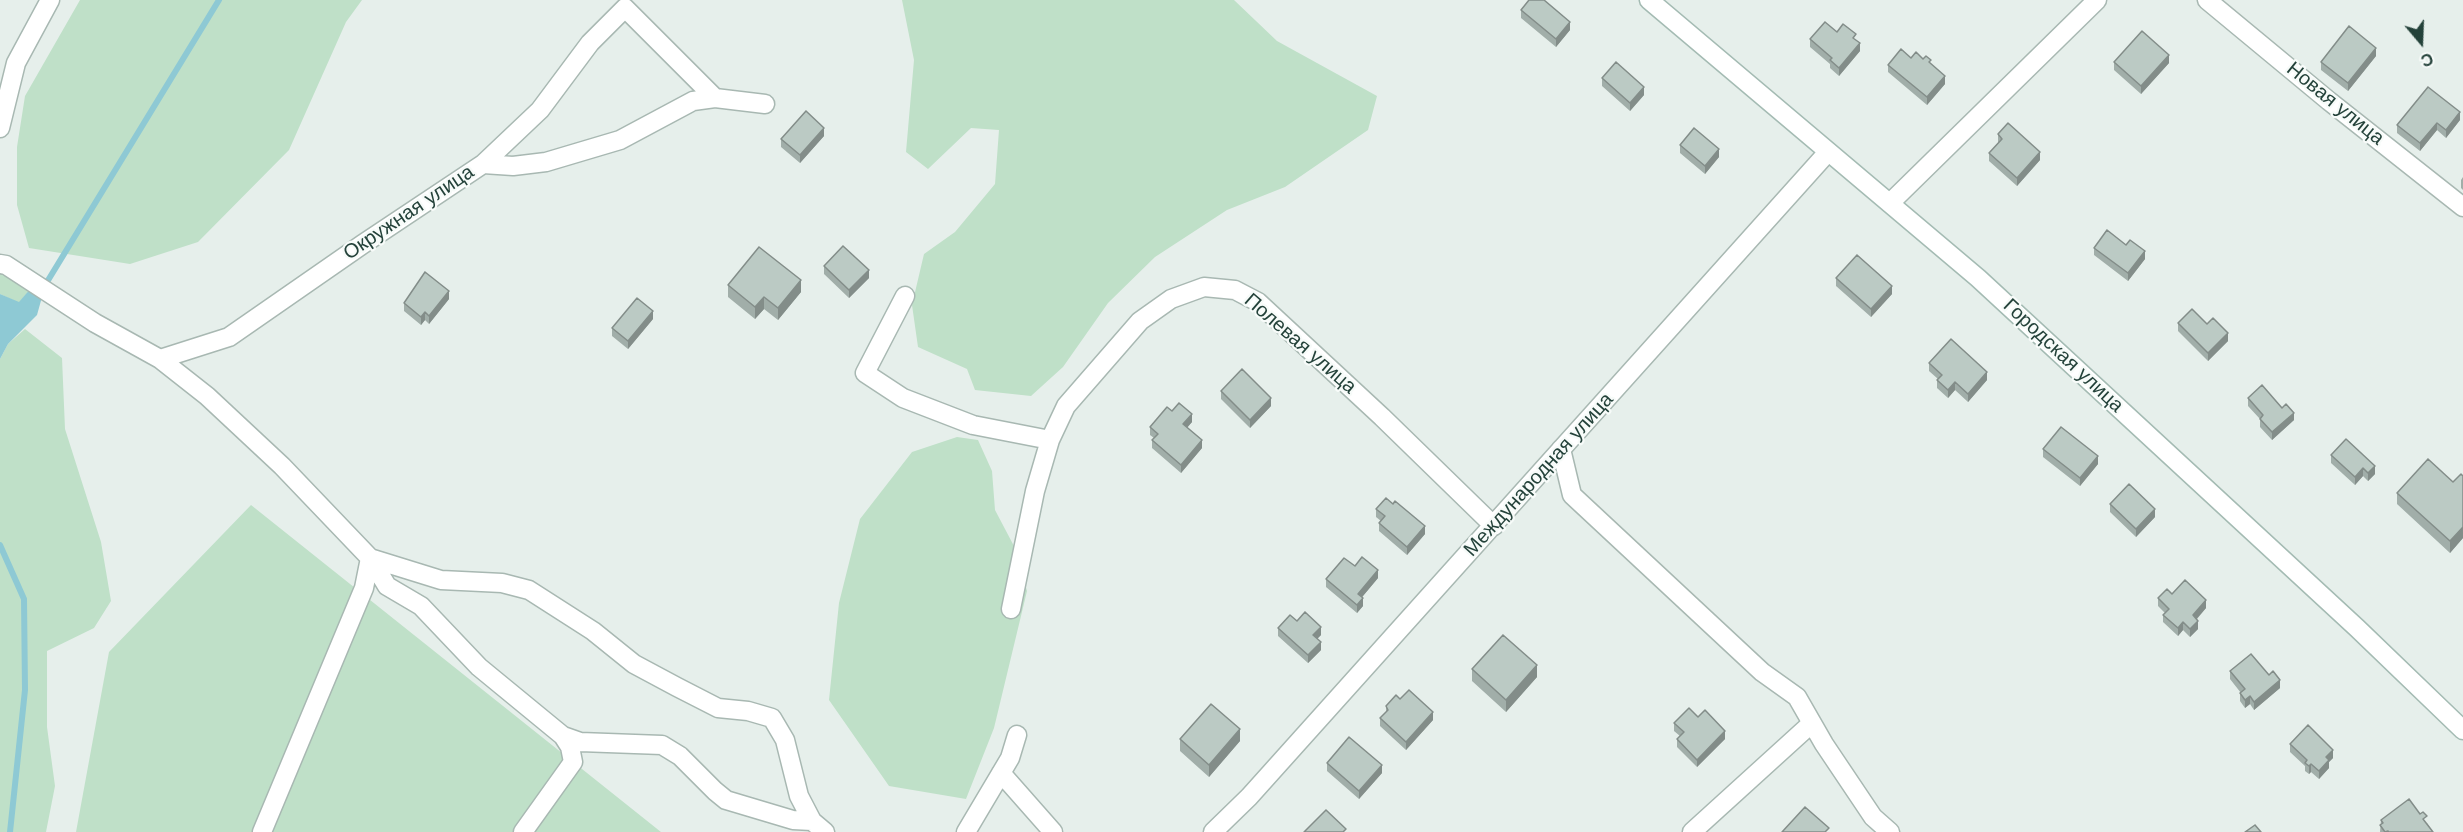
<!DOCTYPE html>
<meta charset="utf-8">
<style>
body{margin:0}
#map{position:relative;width:2463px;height:832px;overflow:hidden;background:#e6efeb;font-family:Arial,sans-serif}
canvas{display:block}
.north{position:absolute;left:2391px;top:12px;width:60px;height:60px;-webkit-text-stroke:4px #f7fbf9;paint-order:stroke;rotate:161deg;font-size:16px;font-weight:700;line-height:24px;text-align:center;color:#24423a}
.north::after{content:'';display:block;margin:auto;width:21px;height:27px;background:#24423a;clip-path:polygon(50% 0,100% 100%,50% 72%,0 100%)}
</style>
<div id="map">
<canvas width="2463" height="832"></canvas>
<div class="north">С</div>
</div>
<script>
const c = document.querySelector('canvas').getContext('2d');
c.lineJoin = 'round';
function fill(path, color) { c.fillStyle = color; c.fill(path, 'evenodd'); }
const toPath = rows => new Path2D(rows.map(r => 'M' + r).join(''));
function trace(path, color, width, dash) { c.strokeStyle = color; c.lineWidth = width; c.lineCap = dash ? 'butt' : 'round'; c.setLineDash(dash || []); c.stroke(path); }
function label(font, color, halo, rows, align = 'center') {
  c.font = font + ' Arial,sans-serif'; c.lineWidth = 4.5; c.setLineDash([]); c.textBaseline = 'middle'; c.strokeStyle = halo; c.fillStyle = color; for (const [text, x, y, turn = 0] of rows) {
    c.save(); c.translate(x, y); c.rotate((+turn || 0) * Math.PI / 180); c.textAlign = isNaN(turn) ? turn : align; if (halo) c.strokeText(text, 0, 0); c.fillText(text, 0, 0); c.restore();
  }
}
fill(toPath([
 [80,0,362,0,346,22,289,150,198,242,130,264,29,248,17,205,17,147,25,96],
 [902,0,1234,0,1277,41,1377,96,1368,130,1285,187,1227,210,1155,257,1108,303,1063,367,1031,396,975,390,967,369,918,347,912,305,924,254,955,232,995,184,999,130,971,128,928,169,906,152,914,60],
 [0,274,9,275,31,288,19,303,0,294],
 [25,329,62,358,65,429,101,542,111,601,94,628,47,651,47,727,55,786,46,832,0,832,0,359,8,344],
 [957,437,978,440,992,471,995,510,1015,548,1027,591,994,728,966,799,889,786,829,700,839,603,860,519,912,452],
 [251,505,661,832,76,832,109,652]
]), '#bfe0c8');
fill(toPath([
 [31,288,42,297,37,315,8,344,0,359,0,294,19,302]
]), '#8ec9d4');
trace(toPath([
 [47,282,219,0],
 [0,545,24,599,25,690,10,832]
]), '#8ec9d4', 6);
const minor = toPath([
 [2207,0,2329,101,2463,207],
 [0,128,16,63,50,0],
 [483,164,513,166,546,162,620,140,693,101,715,98],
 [1890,203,2097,0],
 [0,264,6,265,95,323,160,359,229,337,363,244,483,164,540,110,590,43,625,8,715,98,765,104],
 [905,296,865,373,903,398,973,425,1050,440,1066,406,1140,321,1171,299,1204,287,1235,290,1258,302,1382,417,1494,526],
 [160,359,207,396,282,466,370,558,387,586,421,606,479,667,563,736,570,747,573,762,523,832],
 [1561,449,1572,495,1762,672,1797,697,1824,744,1873,817,1890,832],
 [1011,609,1035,491,1050,440],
 [563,736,580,742,662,745,680,756,715,791,726,800,793,820,812,821,825,832],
 [1001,773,1053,832],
 [262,832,364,588,370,558,441,580,502,583,529,590,593,631,634,664,677,687,718,708,748,711,772,718,785,740,799,796,812,821],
 [966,832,1010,758,1017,735],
 [1213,832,1249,797,1828,152],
 [1692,832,1812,723]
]);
const secondary = toPath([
 [1649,0,1978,278,2357,628,2463,730]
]);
trace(minor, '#a8b8b2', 21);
trace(secondary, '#a4bbb3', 21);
trace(minor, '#fff', 18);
trace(secondary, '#fff', 18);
fill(toPath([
 [1521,10,1570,30,1556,47,1521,18],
 [1837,32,1856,40,1860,51,1839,76,1830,68,1830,64,1810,47,1810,39],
 [2376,56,2348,91,2321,70,2321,62],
 [1911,58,1931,64,1945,84,1927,105,1888,72,1888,65],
 [2114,62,2169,63,2141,94,2114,70],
 [1602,78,1644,95,1630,111,1602,86],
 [2460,120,2446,138,2437,130,2420,151,2397,133,2397,125],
 [1998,134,2040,160,2017,186,1989,161,1989,153,1999,143,1998,142],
 [824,136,800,163,781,147,781,139],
 [1680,145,1719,157,1705,174,1680,153],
 [2463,177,2463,190,2461,188,2461,180],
 [2094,248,2145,259,2128,281,2094,255],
 [824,266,869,278,849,298,824,274],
 [1836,278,1892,294,1871,317,1836,286],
 [728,285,801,292,778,320,764,309,755,319,728,297],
 [449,299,429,324,425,320,421,325,404,311,404,303],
 [653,319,628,349,612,336,612,328],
 [2178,323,2207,324,2228,341,2208,361,2178,331],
 [1929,363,1987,380,1968,402,1955,390,1948,398,1937,388,1937,380,1938,379,1929,371],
 [1221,391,1271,406,1250,428,1221,399],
 [2248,398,2294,420,2272,440,2260,427,2260,419,2248,406],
 [1172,411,1192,422,1187,428,1202,448,1181,473,1152,448,1152,440,1154,438,1150,435,1150,427],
 [2346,439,2375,474,2368,481,2363,476,2355,485,2331,463,2331,455],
 [2043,449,2098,464,2080,486,2043,457],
 [2463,476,2463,538,2450,553,2397,504,2397,493,2453,482],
 [1393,504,1425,534,1407,555,1379,531,1379,523,1381,521,1376,517,1376,509],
 [2110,504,2155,517,2136,537,2110,512],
 [1355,566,1378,578,1362,597,1363,606,1357,613,1326,587,1326,579],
 [2158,598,2206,608,2197,619,2198,629,2190,637,2183,630,2178,636,2163,622,2163,615,2165,613,2158,606],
 [1297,621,1321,635,1317,639,1321,650,1308,663,1278,636,1278,628],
 [1472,669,1537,677,1506,712,1472,681],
 [2230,671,2280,688,2254,710,2250,704,2245,708,2240,701,2240,693,2241,693,2230,679],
 [1400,699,1433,720,1406,750,1380,726,1380,718,1386,712,1386,706],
 [1698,717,1725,739,1697,767,1677,747,1677,739,1680,736,1674,731,1674,723],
 [1180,739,1240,741,1209,777,1180,751],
 [2290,744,2333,758,2329,762,2329,768,2319,779,2311,772,2309,774,2305,771,2305,766,2290,752],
 [1327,763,1382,773,1359,799,1327,771],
 [2381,820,2427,823,2433,832,2380,832]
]), '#a1aea9');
fill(toPath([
 [1570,22,1570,30,1556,47,1556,39],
 [1860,43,1860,51,1839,76,1839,68],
 [2376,48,2376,56,2348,91,2348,83],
 [2169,55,2169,63,2141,94,2141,86],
 [1945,76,1945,84,1927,105,1927,97],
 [1644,87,1644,95,1630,111,1630,103],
 [2460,112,2460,120,2446,138,2446,130],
 [2437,123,2437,130,2420,151,2420,143],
 [824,128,824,136,800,163,800,155],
 [1719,149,1719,157,1705,174,1705,166],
 [2040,152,2040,160,2017,186,2017,178],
 [2145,251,2145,259,2128,281,2128,273],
 [869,270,869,278,849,298,849,290],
 [801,280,801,292,778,320,778,308],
 [1892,286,1892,294,1871,317,1871,309],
 [449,291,449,299,429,324,429,316],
 [764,297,764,309,755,319,755,307],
 [653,311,653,319,628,349,628,341],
 [425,312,425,320,421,325,421,317],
 [2228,333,2228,341,2208,361,2208,353],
 [1987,372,1987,380,1968,402,1968,394],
 [1955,382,1955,390,1948,398,1948,390],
 [1271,398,1271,406,1250,428,1250,420],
 [2294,413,2294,420,2272,440,2272,432],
 [1192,414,1192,422,1183,432,1183,424],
 [1202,440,1202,448,1181,473,1181,465],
 [2098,456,2098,464,2080,486,2080,478],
 [2375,466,2375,474,2368,481,2368,473],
 [2363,468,2363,476,2355,485,2355,477],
 [2155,509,2155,517,2136,537,2136,529],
 [1425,526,1425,534,1407,555,1407,547],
 [2463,527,2463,538,2450,553,2450,541],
 [1378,570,1378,578,1358,602,1358,594],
 [1363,598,1363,606,1357,613,1357,605],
 [2206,600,2206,608,2193,623,2193,615],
 [2198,621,2198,629,2190,637,2190,629],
 [2183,622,2183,630,2178,636,2178,628],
 [1321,627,1321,635,1313,643,1313,635],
 [1321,642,1321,650,1308,663,1308,655],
 [1537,665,1537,677,1506,712,1506,700],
 [2280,680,2280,688,2254,710,2254,702],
 [2250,696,2250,704,2245,708,2245,700],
 [1433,712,1433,720,1406,750,1406,742],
 [1240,729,1240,741,1209,777,1209,765],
 [1725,731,1725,739,1697,767,1697,760],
 [2333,750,2333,758,2329,762,2329,768,2319,779,2319,771,2326,757],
 [2311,764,2311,772,2309,774,2309,766],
 [1382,765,1382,773,1359,799,1359,791]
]), '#838d89');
const building = toPath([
 [1529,0,1544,0,1570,22,1556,39,1521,10,1529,0],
 [1825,22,1837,32,1843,24,1856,34,1853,38,1860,43,1839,68,1830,60,1832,58,1810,39,1825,22],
 [2349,26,2376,48,2348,83,2321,62,2349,26],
 [2142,31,2169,55,2141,86,2114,62,2142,31],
 [1901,49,1911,58,1916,52,1923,59,1926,56,1931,60,1929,62,1945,76,1927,97,1888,65,1901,49],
 [1616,62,1644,87,1630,103,1602,78,1616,62],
 [2428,87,2460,112,2446,130,2437,123,2420,143,2397,125,2428,87],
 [806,111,824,128,800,155,781,139,806,111],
 [2008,123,2040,152,2017,178,1989,153,2002,139,1998,134,2008,123],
 [1694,128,1719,149,1705,166,1680,145,1694,128],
 [2107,230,2126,245,2130,240,2145,251,2128,273,2094,248,2107,230],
 [843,246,869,270,849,290,824,266,843,246],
 [759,247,801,280,778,308,764,297,755,307,728,285,759,247],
 [1857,255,1892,286,1871,309,1836,278,1857,255],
 [425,272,449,291,429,316,425,312,421,317,404,303,425,272],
 [637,298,653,311,628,341,612,328,637,298],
 [2192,309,2207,324,2213,318,2228,333,2208,353,2178,323,2192,309],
 [1951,339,1987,372,1968,394,1955,382,1948,390,1937,380,1942,375,1929,363,1951,339],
 [1242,369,1271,398,1250,420,1221,391,1242,369],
 [2262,385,2282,408,2286,404,2294,413,2272,432,2260,419,2263,415,2248,398,2262,385],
 [1179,403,1192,414,1183,424,1202,440,1181,465,1152,440,1158,434,1150,427,1167,407,1172,411,1179,403],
 [2061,427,2098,456,2080,478,2043,449,2061,427],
 [2346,439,2375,466,2368,473,2363,468,2355,477,2331,455,2346,439],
 [2428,459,2453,482,2461,474,2463,476,2463,527,2450,541,2397,493,2428,459],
 [2129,484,2155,509,2136,529,2110,504,2129,484],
 [1386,498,1393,504,1395,501,1425,526,1407,547,1379,523,1385,516,1376,509,1386,498],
 [1362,557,1378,570,1358,594,1363,598,1357,605,1326,579,1344,558,1355,566,1362,557],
 [2185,580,2206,600,2193,615,2198,621,2190,629,2183,622,2178,628,2163,615,2169,609,2158,598,2167,589,2172,594,2185,580],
 [1305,612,1321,627,1313,635,1321,642,1308,655,1278,628,1290,615,1297,621,1305,612],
 [1503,635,1537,665,1506,700,1472,669,1503,635],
 [2251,654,2269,675,2273,671,2280,680,2254,702,2250,696,2245,700,2240,693,2245,689,2230,671,2251,654],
 [1409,690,1433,712,1406,742,1380,718,1388,710,1386,706,1396,695,1400,699,1409,690],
 [1211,704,1240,729,1209,765,1180,739,1211,704],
 [1689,708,1698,717,1705,710,1725,731,1697,760,1677,739,1684,732,1674,723,1689,708],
 [2308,725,2333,750,2326,757,2329,760,2319,771,2311,764,2309,766,2305,763,2307,760,2290,744,2308,725],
 [1349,737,1382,765,1359,791,1327,763,1349,737],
 [2409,799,2420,814,2423,812,2427,816,2423,819,2433,832,2389,832,2388,831,2385,832,2380,825,2383,823,2381,820,2409,799],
 [1805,807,1829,828,1825,832,1782,832,1805,807],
 [1326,810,1346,829,1343,832,1304,832,1326,810],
 [2255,825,2261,832,2245,832,2255,825]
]);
fill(building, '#bbcac4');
trace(building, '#838d89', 1.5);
label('20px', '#24423a', '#f7fbf9', [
 ["Новая улица",2335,104,39],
 ["Окружная улица",409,213,-34],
 ["Полевая улица",1300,344,41],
 ["Городская улица",2063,356,43],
 ["Международная улица",1539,475,-48]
]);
</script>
